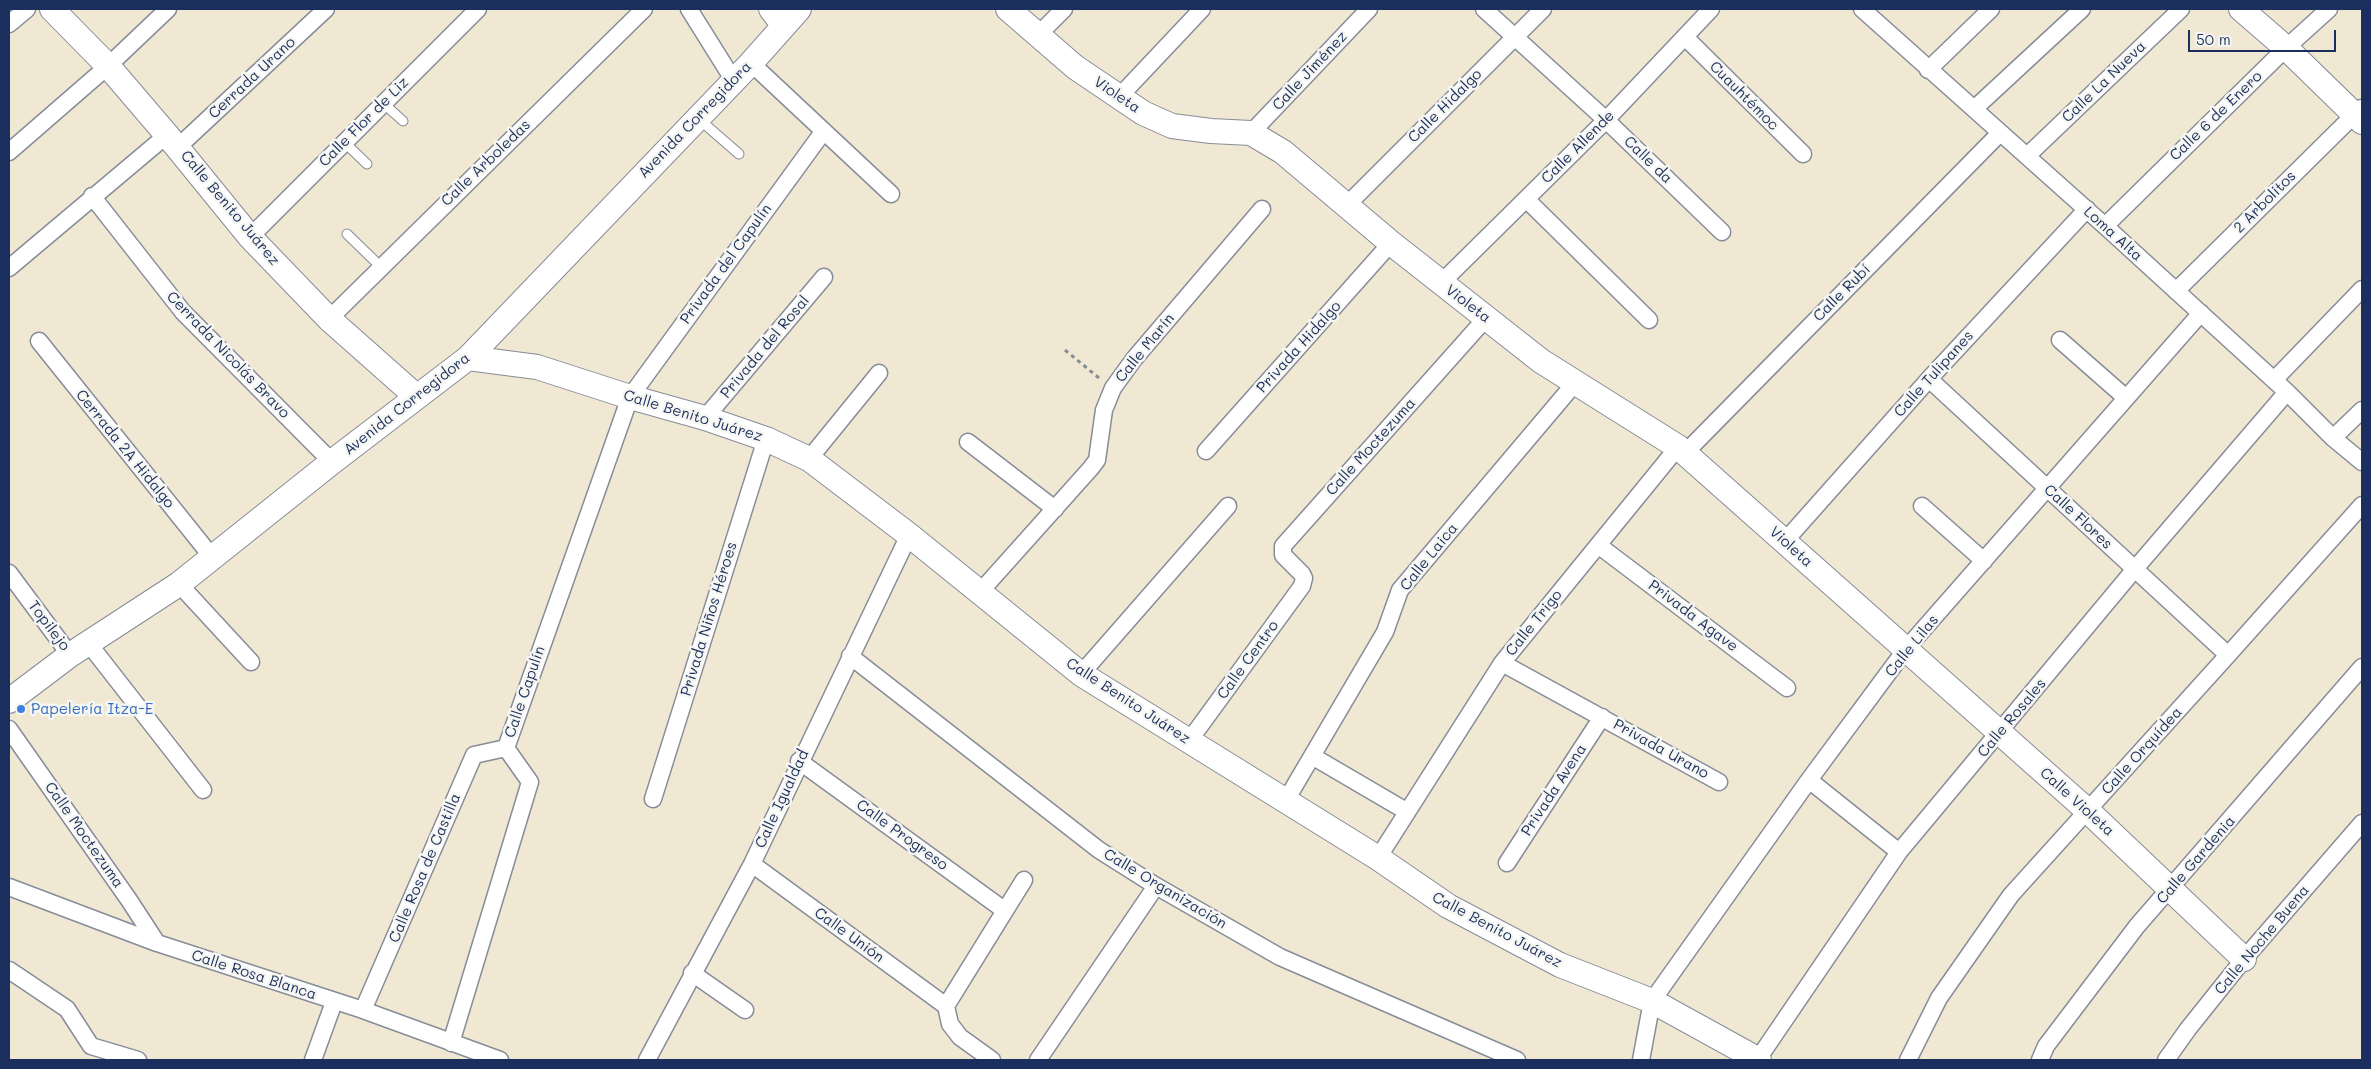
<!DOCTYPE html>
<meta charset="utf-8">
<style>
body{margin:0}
#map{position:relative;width:2371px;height:1069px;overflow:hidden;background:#f0e8d2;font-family:Mali,sans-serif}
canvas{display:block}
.frame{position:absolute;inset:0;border:10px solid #1b2f5e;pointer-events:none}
.scale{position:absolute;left:2188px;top:30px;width:148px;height:22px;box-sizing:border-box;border:2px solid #1b2f5e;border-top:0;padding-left:6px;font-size:15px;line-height:18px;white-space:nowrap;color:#1b2f5e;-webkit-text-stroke:4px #f6f6f2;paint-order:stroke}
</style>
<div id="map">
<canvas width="2371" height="1069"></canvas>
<div class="frame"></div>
<div class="scale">50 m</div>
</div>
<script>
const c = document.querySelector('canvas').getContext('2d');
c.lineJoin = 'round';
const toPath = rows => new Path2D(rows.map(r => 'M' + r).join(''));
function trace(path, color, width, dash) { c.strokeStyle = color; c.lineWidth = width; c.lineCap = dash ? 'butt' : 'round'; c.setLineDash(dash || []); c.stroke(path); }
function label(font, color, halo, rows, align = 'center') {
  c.font = font + ' Mali,sans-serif'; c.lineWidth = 5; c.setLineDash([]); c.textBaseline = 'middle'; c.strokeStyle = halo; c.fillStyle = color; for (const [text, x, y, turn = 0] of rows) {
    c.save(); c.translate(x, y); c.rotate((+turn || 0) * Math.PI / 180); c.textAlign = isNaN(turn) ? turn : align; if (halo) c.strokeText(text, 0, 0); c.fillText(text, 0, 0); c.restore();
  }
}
const lane = toPath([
 [383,103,403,121],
 [700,120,739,154],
 [344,142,367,164],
 [347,234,381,267]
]);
const street = toPath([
 [689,9,734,81],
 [1484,9,1606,120,1722,232],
 [1862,9,2105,226,2287,392,2333,438,2362,462],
 [9,24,27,9],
 [1037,36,1064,9],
 [1685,37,1803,154],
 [751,63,891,194],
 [1928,70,1991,9],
 [1119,97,1202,9],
 [1974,109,2082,9],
 [1251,133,1369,9],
 [178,147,326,9],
 [9,152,108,66,168,9],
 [2027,156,2181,9],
 [92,196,183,312,332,462],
 [1526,199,1649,320],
 [1347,205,1543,9],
 [2105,226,2286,48,2329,9],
 [250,237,478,9],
 [9,268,167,135],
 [1441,283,1606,120,1711,9],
 [2176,291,2361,108],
 [329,319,644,9],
 [2060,340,2126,398],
 [39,341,212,557],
 [1929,379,2228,655],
 [2274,380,2362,289],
 [705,418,824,277],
 [2333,438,2362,410],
 [968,442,1055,509],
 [1206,451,1391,243],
 [1685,453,2000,133],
 [809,459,879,373],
 [1922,506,1984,561],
 [1785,541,1929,379,2087,209],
 [1598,545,1787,688],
 [9,573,70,655],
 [179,584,251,662],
 [980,592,1091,468,1097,460,1104,410,1113,388,1134,359,1262,209],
 [89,644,203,790],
 [850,656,1099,850,1156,886,1280,957,1517,1060],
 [1502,663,1719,782],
 [1081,674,1228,506],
 [9,729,129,900,157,943],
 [1189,741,1302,586,1304,578,1302,574,1283,555,1283,546,1487,317],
 [506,748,630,397,823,132],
 [1312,756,1406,811],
 [799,761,1004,910],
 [1809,780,1899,852],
 [653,799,766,439],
 [1285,802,1385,632,1400,590,1575,383],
 [1378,858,1502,663,1678,447],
 [1507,863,1602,717],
 [752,864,946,1006],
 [9,887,157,943,363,1010,500,1060],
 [9,970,67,1009,91,1046,138,1060],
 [692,973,745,1010],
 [946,1006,1024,880],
 [946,1006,950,1024,960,1037,992,1060],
 [363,1010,474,755,506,748],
 [451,1043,530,782,506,748],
 [1758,1059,1899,852,2134,570,2287,392],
 [313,1060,334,1002],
 [647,1060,752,864,909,535],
 [1038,1060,1156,886],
 [1641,1060,1652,1001,1809,780,1906,649,2201,313],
 [1908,1060,1939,998,2011,895,2228,655,2362,505],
 [2040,1060,2046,1046,2137,926,2362,667],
 [2166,1060,2188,1029,2244,959,2362,823]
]);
const secondary = toPath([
 [52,9,108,66,167,135,250,237,329,319,417,397],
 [771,9,784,26],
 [1008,9,1075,67,1143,113,1172,126,1211,131,1251,133,1283,152,1391,243,1541,361,1678,447,2088,811,2244,959],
 [2241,9,2286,48,2362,122],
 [468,358,537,367,630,397,705,418,766,439,809,459,909,535,1081,674,1378,858,1448,906,1560,965,1652,1001,1759,1060],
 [9,701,70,655,179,584,332,462,468,358,751,63,799,9]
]);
trace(lane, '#868c98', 11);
trace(street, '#868c98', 19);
trace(secondary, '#868c98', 26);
trace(toPath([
 [1065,350,1099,378]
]), '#868c98', 3, [4, 4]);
trace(lane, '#fff', 9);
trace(street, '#fff', 16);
trace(secondary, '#fff', 24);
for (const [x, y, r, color] of [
 [21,709,5,"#3f7fe0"]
]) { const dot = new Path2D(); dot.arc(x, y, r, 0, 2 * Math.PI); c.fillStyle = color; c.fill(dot); trace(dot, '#f6f6f2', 2); }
label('15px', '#1b2f5e', '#f6f6f2', [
 ["Calle Jiménez",1310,71,-47],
 ["Cerrada Urano",252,78,-43],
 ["Calle La Nueva",2104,82,-44],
 ["Violeta",1117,95,34],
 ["Cuauhtémoc",1744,96,45],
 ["Calle Hidalgo",1445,106,-45],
 ["Calle 6 de Enero",2216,116,-44],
 ["Avenida Corregidora",695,120,-46],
 ["Calle Flor de Liz",364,122,-45],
 ["Calle Allende",1578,147,-45],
 ["Calle da",1648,160,44],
 ["Calle Arboledas",486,163,-44],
 ["2 Arbolitos",2265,202,-45],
 ["Calle Benito Juárez",230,208,50],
 ["Loma Alta",2113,234,42],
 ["Privada del Capulín",726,264,-54],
 ["Calle Rubí",1842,293,-45],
 ["Violeta",1468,304,37],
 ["Privada del Rosal",765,347,-50],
 ["Privada Hidalgo",1299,347,-48],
 ["Calle Marín",1145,348,-51],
 ["Cerrada Nicolás Bravo",228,355,46],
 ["Calle Tulipanes",1934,374,-48],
 ["Avenida Corregidora",407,404,-38],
 ["Calle Benito Juárez",693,416,17],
 ["Calle Moctezuma",1371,447,-48],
 ["Cerrada 2A Hidalgo",125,449,51],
 ["Calle Flores",2078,517,43],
 ["Violeta",1791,547,42],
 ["Calle Laica",1429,557,-51],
 ["Privada Agave",1693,616,37],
 ["Privada Niños Héroes",709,619,-73],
 ["Calle Trigo",1534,623,-51],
 ["Topilejo",49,626,53],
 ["Calle Lilas",1912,646,-51],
 ["Calle Centro",1248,660,-54],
 ["Calle Capulín",525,692,-71],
 ["Calle Benito Juárez",1128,701,33],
 ["Calle Rosales",2012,718,-50],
 ["Privada Urano",1661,749,29],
 ["Calle Orquídea",2142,751,-48],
 ["Privada Avena",1554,790,-57],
 ["Calle Igualdad",782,799,-65],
 ["Calle Violeta",2077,802,42],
 ["Calle Moctezuma",84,835,55],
 ["Calle Progreso",902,835,36],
 ["Calle Gardenia",2196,860,-49],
 ["Calle Rosa de Castilla",425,868,-67],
 ["Calle Organización",1165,889,31],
 ["Calle Benito Juárez",1497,930,28],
 ["Calle Unión",849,935,36],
 ["Calle Noche Buena",2262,940,-50],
 ["Calle Rosa Blanca",254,975,18]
]);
label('15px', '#366cbe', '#f6f6f2', [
 ["Papelería Itza-E",31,709]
], 'left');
</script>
